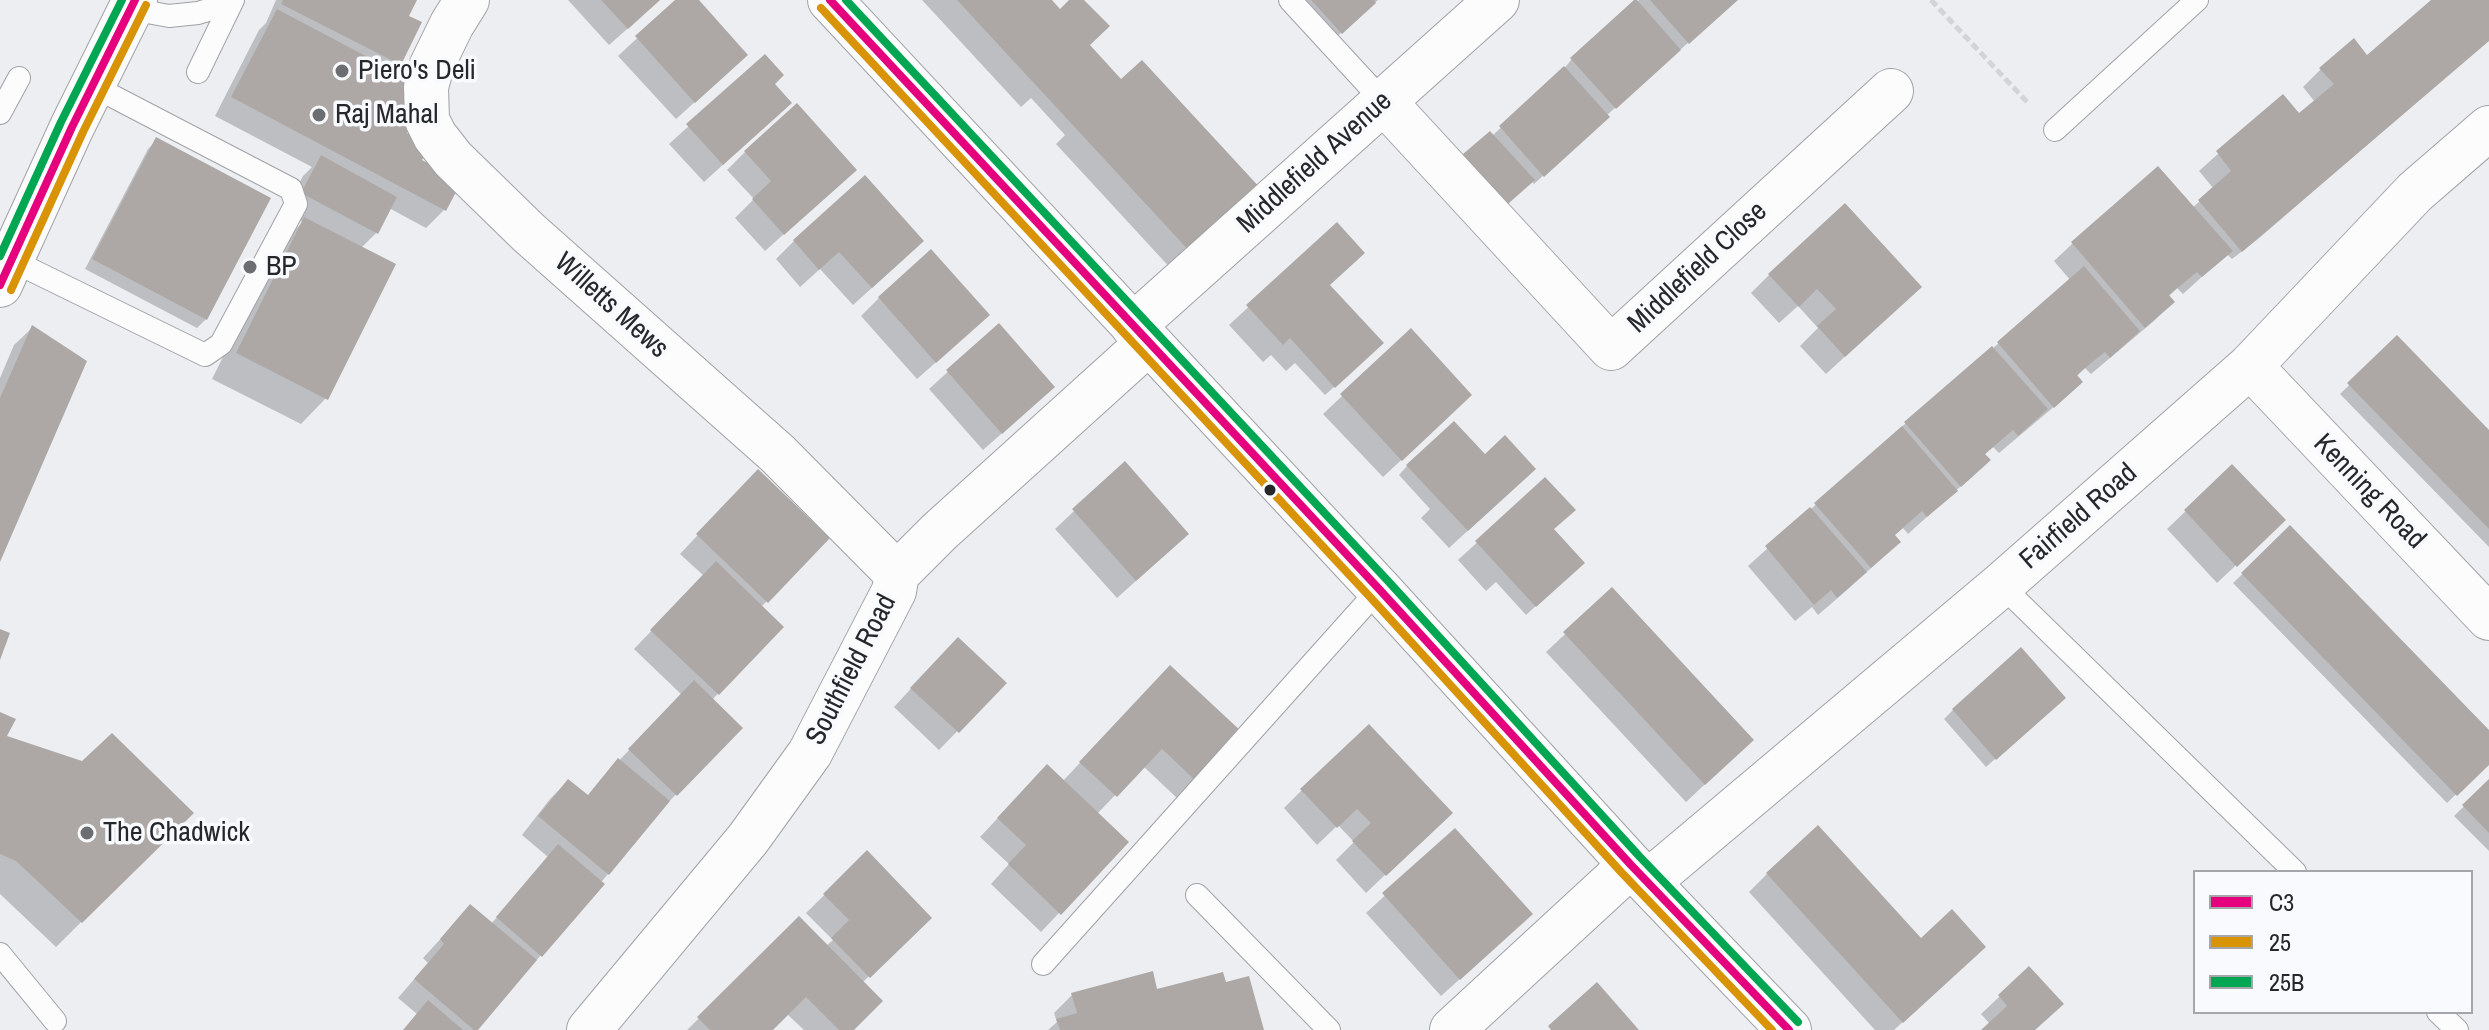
<!DOCTYPE html>
<style>
body{margin:0}
#map{position:relative;width:2489px;height:1030px;overflow:hidden;background:#eceef2;font-family:"Archivo Narrow",sans-serif}
canvas{display:block}
.legend{position:absolute;left:2193px;top:870px;width:280px;height:144px;box-sizing:border-box;background:#f8fafd;border:2px solid #a4a6a9;margin:0;padding:10px 14px;list-style:none;font-size:24px;color:#26272a}
.legend li{display:flex;align-items:center;gap:16px;height:40px}
.legend b{width:40px;border:2px solid #a4a6a9}
</style>
<div id="map">
<canvas width="2489" height="1030"></canvas>
<ul class="legend">
<li><b style="height:10px;background:#e5007d"></b>C3</li>
<li><b style="height:10px;background:#d89306"></b>25</li>
<li><b style="height:10px;background:#00a651"></b>25B</li>
</ul>
</div>
<script>
const c = document.querySelector('canvas').getContext('2d');
c.lineJoin = 'round';
function fill(path, color) { c.fillStyle = color; c.fill(path, 'evenodd'); }
const toPath = rows => new Path2D(rows.map(r => 'M' + r).join(''));
function trace(path, color, width, dash) { c.strokeStyle = color; c.lineWidth = width; c.lineCap = dash ? 'butt' : 'round'; c.setLineDash(dash || []); c.stroke(path); }
function label(font, color, halo, rows, align = 'center') {
  c.font = font + ' "Archivo Narrow",sans-serif'; c.lineWidth = 7; c.setLineDash([]); c.textBaseline = 'middle'; c.strokeStyle = halo; c.fillStyle = color; for (const [text, x, y, turn = 0] of rows) {
    c.save(); c.translate(x, y); c.rotate((+turn || 0) * Math.PI / 180); c.textAlign = isNaN(turn) ? turn : align; if (halo) c.strokeText(text, 0, 0); c.fillText(text, 0, 0); c.restore();
  }
}
fill(toPath([
 [276,0,414,0,406,16,420,23,399,64,392,72,404,134,444,210,426,228,389,208,376,233,361,248,326,398,301,424,212,379,279,245,303,222,284,212,303,176,312,167,215,116,259,30,266,23],
 [568,0,660,0,609,45],
 [678,0,696,0,727,73,676,119,618,56],
 [922,0,1049,0,1060,12,1072,0,1082,0,1088,46,1119,79,1260,191,1174,272,1056,144,1065,135,1031,98,1021,107],
 [1294,0,1378,0,1332,41],
 [1639,0,1736,0,1606,116,1598,126,1534,184,1492,136,1563,70,1571,60],
 [2434,0,2489,0,2489,40,2258,239,2232,259,2227,254,2183,294,2177,288,2168,297,2172,302,2155,320,2091,374,2085,368,2076,377,2062,400,1999,453,1993,447,1984,455,1970,478,1908,534,1903,528,1893,536,1880,560,1847,590,1818,615,1812,607,1795,621,1748,566,1906,423,2071,281,2054,261,2072,244,2158,169,2192,208,2214,189,2199,171,2282,96,2299,116,2315,102,2303,87,2321,69,2367,57],
 [765,57,772,84,771,121,704,182,669,144],
 [157,140,206,319,197,328,85,269,148,149],
 [745,152,836,187,765,251,735,218,754,199,727,170],
 [1337,225,1328,286,1373,352,1325,395,1295,363,1286,371,1271,355,1263,362,1229,325],
 [794,241,904,259,853,305,820,269,800,287,776,259],
 [1769,275,1901,305,1826,374,1800,346,1818,328,1798,306,1779,323,1751,293],
 [879,298,969,333,917,379,861,316],
 [999,325,1034,405,983,450,929,389],
 [32,328,0,557,0,378,14,345],
 [1411,331,1452,413,1383,477,1323,414],
 [2397,338,2489,432,2489,547,2340,394],
 [1485,457,1515,487,1449,548,1421,518,1430,509,1399,475,1407,466],
 [1124,464,1168,552,1117,598,1055,529],
 [2232,467,2265,538,2217,583,2167,529],
 [1545,480,1552,530,1573,572,1526,615,1496,582,1486,591,1458,560],
 [740,490,828,538,761,607,781,627,712,700,740,728,660,811,541,955,476,1030,404,1030,417,1014,398,998,428,963,423,958,470,907,491,924,548,857,522,835,550,799,568,781,587,797,610,770,682,695,634,649,704,576,680,554],
 [2290,528,2489,733,2489,762,2447,803,2233,583],
 [1612,590,1733,758,1686,802,1546,652],
 [940,657,1004,683,939,750,894,707],
 [1152,686,1240,733,1178,799,1143,766,1097,814,1126,842,1041,932,991,884,1009,864,980,837,1029,785,1062,782],
 [2054,707,1986,767,1944,719,1953,710],
 [0,714,5,738,191,813,56,947,0,894],
 [2489,782,2489,851,2454,816],
 [1302,790,1432,830,1366,893,1336,860,1354,842,1338,825,1317,845,1284,808],
 [1455,831,1512,932,1441,996,1366,913],
 [867,853,929,918,862,983,851,1030,804,1030,787,1014,771,1030,687,1030,799,919,826,946,833,940,806,913],
 [1767,874,1921,940,1965,965,1894,1030,1875,1030,1749,892],
 [2029,969,2034,1030,1984,1030,1990,1024,1981,1014],
 [1224,984,1262,1030,1048,1030,1057,1022,1054,1013,1072,995,1156,991]
]), '#0003');
fill(toPath([
 [283,0,417,0,409,16,422,22,401,65,281,4],
 [601,0,660,0,628,29],
 [675,0,699,0,748,55,695,103,635,36],
 [957,0,1052,0,1060,9,1069,0,1084,0,1110,26,1090,45,1121,79,1142,60,1263,191,1193,255],
 [1311,0,1374,0,1376,3,1342,34],
 [1634,0,1637,0,1681,50,1616,109,1570,58],
 [1650,0,1738,0,1689,44],
 [2431,0,2489,0,2489,41,2242,252,2198,200,2231,171,2216,151,2283,94,2299,113,2334,84,2319,68,2354,38,2367,55],
 [277,9,430,90,407,133,430,146,422,160,462,181,446,211,231,97],
 [765,54,784,75,775,84,792,103,723,165,686,124],
 [1564,66,1610,117,1544,177,1499,126],
 [797,103,857,170,784,235,752,199,771,181,744,151],
 [1490,131,1535,180,1500,211,1456,160],
 [156,137,271,198,207,320,92,259],
 [321,155,397,197,378,234,301,193],
 [2158,166,2233,251,2202,277,2197,272,2169,295,2175,302,2145,328,2071,242],
 [865,175,924,241,872,288,839,252,819,270,793,240],
 [1845,203,1922,287,1845,357,1817,326,1836,309,1817,289,1799,307,1768,274],
 [304,217,396,264,328,400,236,353],
 [1337,222,1365,253,1330,285,1384,343,1335,388,1290,338,1283,345,1246,305],
 [931,249,990,315,936,363,878,297],
 [2084,266,2140,331,2110,358,2105,352,2091,363,2077,375,2083,382,2054,408,1997,342],
 [999,323,1055,387,1002,434,946,370],
 [32,325,87,361,0,562,0,398],
 [1411,328,1472,395,1402,461,1340,394],
 [2397,335,2489,430,2489,529,2347,383],
 [1992,346,2048,409,2018,436,2013,430,1985,454,1991,460,1961,487,1904,422],
 [1454,421,1485,454,1505,435,1536,469,1468,531,1406,465],
 [1902,426,1958,491,1927,517,1922,511,1895,535,1901,542,1871,568,1814,503],
 [1125,461,1189,534,1136,581,1072,509],
 [2232,464,2286,520,2237,567,2184,510],
 [758,469,830,538,768,603,696,534],
 [1545,477,1576,510,1554,529,1585,563,1536,607,1475,541],
 [1810,507,1867,572,1837,598,1831,590,1814,605,1765,546],
 [2290,525,2489,730,2489,765,2457,796,2241,573],
 [716,561,784,627,719,695,650,630],
 [1612,587,1754,740,1705,785,1563,632],
 [0,629,10,633,0,660],
 [958,637,1007,683,959,733,910,688],
 [2021,647,2066,698,1996,760,1952,709],
 [1170,665,1243,733,1197,782,1162,749,1117,797,1079,762],
 [694,680,743,728,677,796,628,749],
 [0,712,16,719,7,736,82,761,112,733,194,813,82,923,16,861,0,854],
 [1369,724,1453,813,1386,876,1352,841,1371,823,1357,809,1337,828,1300,789],
 [618,758,670,801,609,875,538,816,568,779,588,795],
 [1047,764,1129,842,1061,915,1008,864,1026,845,997,818],
 [2489,779,2489,833,2462,805],
 [1818,825,1921,938,1952,909,1986,947,1903,1023,1766,873],
 [1455,828,1533,914,1460,980,1382,893],
 [558,844,605,884,542,957,496,917],
 [867,850,932,918,870,978,831,938,849,920,823,894],
 [470,904,537,960,478,1030,474,1030,414,979,444,944,440,939],
 [799,916,883,1001,854,1030,839,1030,806,997,773,1030,710,1030,697,1017],
 [2029,966,2064,1004,2035,1030,1981,1030,2007,1006,1998,995],
 [1153,971,1157,989,1223,972,1226,982,1249,976,1264,1030,1060,1030,1056,1019,1077,1013,1071,993],
 [1597,982,1639,1030,1551,1030,1548,1026],
 [428,1000,463,1030,403,1030]
]), '#ada8a6');
const lane = toPath([
 [1290,0,1383,101],
 [131,9,169,16,198,13,215,8,226,0],
 [198,72,233,0],
 [0,113,19,78],
 [2055,130,2197,0],
 [11,260,205,355,221,344,296,204,291,189,93,86],
 [2001,585,2295,872],
 [1197,895,1329,1030],
 [0,954,55,1021],
 [1043,964,1379,589],
 [2438,1012,2457,1030]
]);
const street = toPath([
 [467,0,452,24,432,65,426,87,427,120,435,136,453,159,529,233,778,454,897,574],
 [830,0,1379,589,1631,865,1789,1030],
 [1383,101,1611,348,1891,91],
 [1133,326,1497,0],
 [2250,366,2489,618],
 [1648,882,2001,585,2250,366,2415,192,2489,128],
 [589,1030,748,839,810,753,894,591,897,574,939,532,1148,343],
 [1452,1030,1631,865]
]);
const primary = toPath([
 [0,285,72,127,135,0]
]);
trace(lane, '#a1a2a6', 24);
trace(street, '#a1a2a6', 46);
trace(primary, '#a1a2a6', 46);
trace(toPath([
 [1931,0,2029,104]
]), '#d3d4d5', 5, [8, 4]);
trace(lane, '#fcfcfd', 22);
trace(street, '#fcfcfd', 44);
trace(primary, '#fcfcfd', 44);
trace(toPath([
 [830,0,1379,589,1631,865,1789,1030],
 [0,285,72,127,135,0]
]), '#e5007d', 8);
trace(toPath([
 [821,8,1370,597,1622,873,1772,1030],
 [11,290,83,132,146,5]
]), '#d89306', 8);
trace(toPath([
 [846,0,1388,581,1640,857,1798,1022],
 [0,256,61,122,122,0]
]), '#00a651', 8);
for (const [x, y, r, color] of [
 [342,71,8,"#6b6d70"],
 [319,115,8,"#6b6d70"],
 [250,267,8,"#6b6d70"],
 [1270,490,7,"#26272a"],
 [87,833,8,"#6b6d70"]
]) { const dot = new Path2D(); dot.arc(x, y, r, 0, 2 * Math.PI); c.fillStyle = color; c.fill(dot); trace(dot, '#f8fafd', 3); }
label('28px', '#26272a', '#f8fafd', [
 ["Piero's Deli",358,71],
 ["Raj Mahal",335,115],
 ["BP",266,267],
 ["The Chadwick",103,833]
], 'left');
label('28px', '#26272a', '#f8fafd', [
 ["Middlefield Avenue",1315,163,-42],
 ["Middlefield Close",1698,268,-43],
 ["Willetts Mews",611,306,42],
 ["Kenning Road",2369,492,46],
 ["Fairfield Road",2079,517,-41],
 ["Southfield Road",852,670,-63]
]);
</script>
